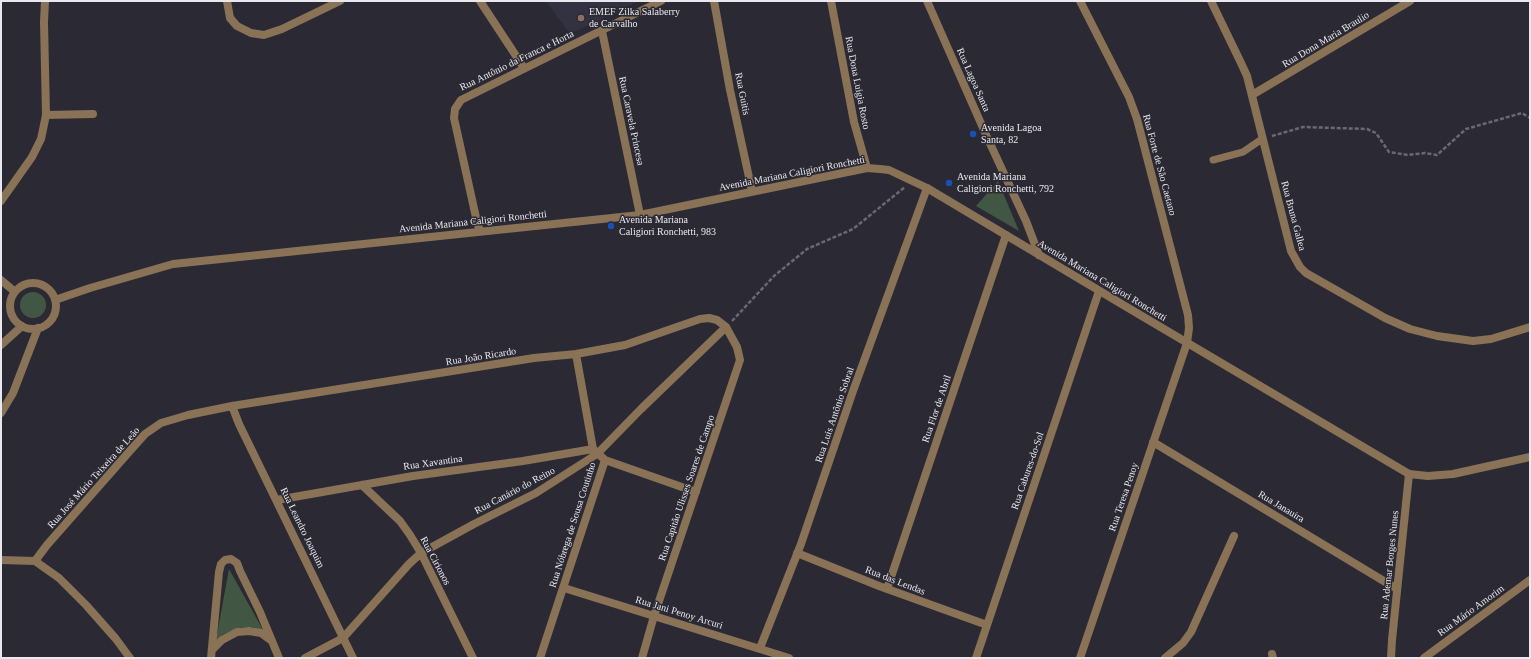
<!DOCTYPE html>
<meta charset="utf-8">
<style>
body{margin:0}
#map{position:relative;width:1531px;height:659px;overflow:hidden;background:#2b2a34;font-family:"Times New Roman",serif}
canvas{display:block}
.frame{position:absolute;inset:0;border:2px solid #e8e8ee;pointer-events:none}
</style>
<div id="map">
<canvas width="1531" height="659"></canvas>
<div class="frame"></div>
</div>
<script>
const c = document.querySelector('canvas').getContext('2d');
c.lineJoin = 'round';
function fill(path, color) { c.fillStyle = color; c.fill(path, 'evenodd'); }
const toPath = rows => new Path2D(rows.map(r => 'M' + r).join(''));
function trace(path, color, width, dash) { c.strokeStyle = color; c.lineWidth = width; c.lineCap = dash ? 'butt' : 'round'; c.setLineDash(dash || []); c.stroke(path); }
function label(font, color, halo, rows, align = 'center') {
  c.font = font + ' "Times New Roman",serif'; c.lineWidth = 3; c.setLineDash([]); c.textBaseline = 'middle'; c.strokeStyle = halo; c.fillStyle = color; for (const [text, x, y, turn = 0] of rows) {
    c.save(); c.translate(x, y); c.rotate((+turn || 0) * Math.PI / 180); c.textAlign = isNaN(turn) ? turn : align; if (halo) c.strokeText(text, 0, 0); c.fillText(text, 0, 0); c.restore();
  }
}
fill(toPath([
 [546,1,639,1,570,34]
]), '#333242');
fill(toPath([
 [998,181,1019,231,976,206],
 '20 305a13 13 0 1 1 26 0a13 13 0 1 1-26 0Z',
 [229,569,263,630,252,627,241,627,224,634,216,640]
]), '#425743');
trace(toPath([
 [1272,136,1303,127,1367,129,1376,133,1389,152,1408,155,1425,153,1437,155,1466,129,1522,113,1530,118],
 [732,321,774,276,807,249,853,229,905,187]
]), '#6a6972', 2.5, [4, 2]);
trace(toPath([
 [1213,160,1243,152,1262,139]
]), '#897256', 7);
trace(toPath([
 [227,1,230,18,237,26,251,33,264,35,282,29,340,1],
 [480,1,524,68],
 [714,1,730,90,752,191],
 [831,1,854,122,867,168],
 [927,1,987,137,1026,221,1039,255],
 [1080,1,1129,97,1137,119,1188,315,1189,328,1187,343,1080,658],
 [1211,1,1241,63,1247,76,1291,251,1300,267,1306,273,1385,318,1410,329,1437,336,1473,341,1491,339,1530,327],
 [602,31,640,215],
 [1252,95,1410,1],
 [46,115,93,114],
 [1,201,32,157,41,139,46,115,44,22,45,1],
 [480,231,477,222,454,118,455,109,461,100,661,1],
 [1,280,14,291],
 [1,345,22,326],
 [232,406,239,424,353,658],
 [1153,442,1397,589],
 [605,460,696,492],
 [362,485,400,521,410,535,421,553,473,658],
 [277,500,413,476,523,461,593,449],
 [797,553,879,586,987,625],
 [1,560,35,561,47,545,128,453,145,434,161,423,188,415,232,406,534,358,576,354,625,345,700,319,709,318,717,320,726,327,737,347,740,360,654,616,642,658],
 [35,561,59,578,86,605,116,639,130,658],
 [564,588,789,658],
 [887,589,1006,235],
 [760,648,801,544,853,391,927,188],
 [212,650,222,640,237,632,249,631,261,633,272,641],
 [1272,654,1273,658],
 [211,658,219,572,221,564,225,560,231,559,237,563,240,571,260,612,279,658],
 [305,658,343,638,409,564,421,553,474,524,536,493,597,454,641,409,726,327],
 [540,658,605,460,593,449,576,354],
 [976,658,1099,291],
 [1165,658,1183,643,1191,632,1234,536],
 [1391,658,1392,640,1409,474],
 [1424,658,1530,580]
]), '#897256', 8);
trace(toPath([
 '10 306a23 23 0 1 1 46 0a23 23 0 1 1-46 0Z',
 [55,300,90,288,173,264,640,215,867,168,880,169,889,170,927,188,1125,306,1409,474,1428,476,1453,474,1530,457],
 [1,413,13,393,38,328]
]), '#897256', 8);
for (const [x, y, r, color] of [
 [581,18,4,"#8d6e63"],
 [973,134,4,"#1a4fb4"],
 [949,183,4,"#1a4fb4"],
 [611,226,4,"#1a4fb4"]
]) { const dot = new Path2D(); dot.arc(x, y, r, 0, 2 * Math.PI); c.fillStyle = color; c.fill(dot); trace(dot, '#2b2a34', 1.5); }
label('10px', '#e8e8ee', '#2b2a34', [
 ["EMEF Zilka Salaberry",589,12],
 ["de Carvalho",589,24],
 ["Avenida Lagoa",981,128],
 ["Santa, 82",981,140],
 ["Avenida Mariana",957,177],
 ["Caligiori Ronchetti, 792",957,189],
 ["Avenida Mariana",619,220],
 ["Caligiori Ronchetti, 983",619,232]
], 'left');
label('10px', '#e8e8ee', '#2b2a34', [
 ["Rua Dona Maria Braulio",1326,40,-31],
 ["Rua Antônio da Franca e Horta",517,61,-26],
 ["Rua Lagoa Santa",973,80,66],
 ["Rua Dona Luigia Rosto",857,83,79],
 ["Rua Guitis",742,94,79],
 ["Rua Caravela Princesa",631,121,78],
 ["Rua Forte de São Caetano",1159,165,75],
 ["Avenida Mariana Caligiori Ronchetti",792,174,-11],
 ["Rua Bruna Gallea",1293,216,75],
 ["Avenida Mariana Caligiori Ronchetti",473,222,-6],
 ["Avenida Mariana Caligiori Ronchetti",1102,281,31],
 ["Rua João Ricardo",481,357,-9],
 ["Rua Flor de Abril",937,409,-71],
 ["Rua Luis Antônio Sobral",835,415,-71],
 ["Rua Xavantina",433,463,-8],
 ["Rua Cabures-do-Sol",1028,471,-71],
 ["Rua José Mário Teixeira de Leão",94,478,-48],
 ["Rua Capitão Ulisses Soares de Campo",687,488,-71],
 ["Rua Canário do Reino",515,491,-28],
 ["Rua Teresa Penoy",1124,497,-71],
 ["Rua Janauira",1281,507,31],
 ["Rua Nóbrega de Sousa Coutinho",573,525,-72],
 ["Rua Leandro Joaquim",302,528,64],
 ["Rua Cirionos",435,561,62],
 ["Rua Ademar Borges Nunes",1390,565,-84],
 ["Rua das Lendas",895,581,21],
 ["Rua Mário Amorim",1471,611,-36],
 ["Rua Jani Penoy Arcuri",679,613,17]
]);
</script>
